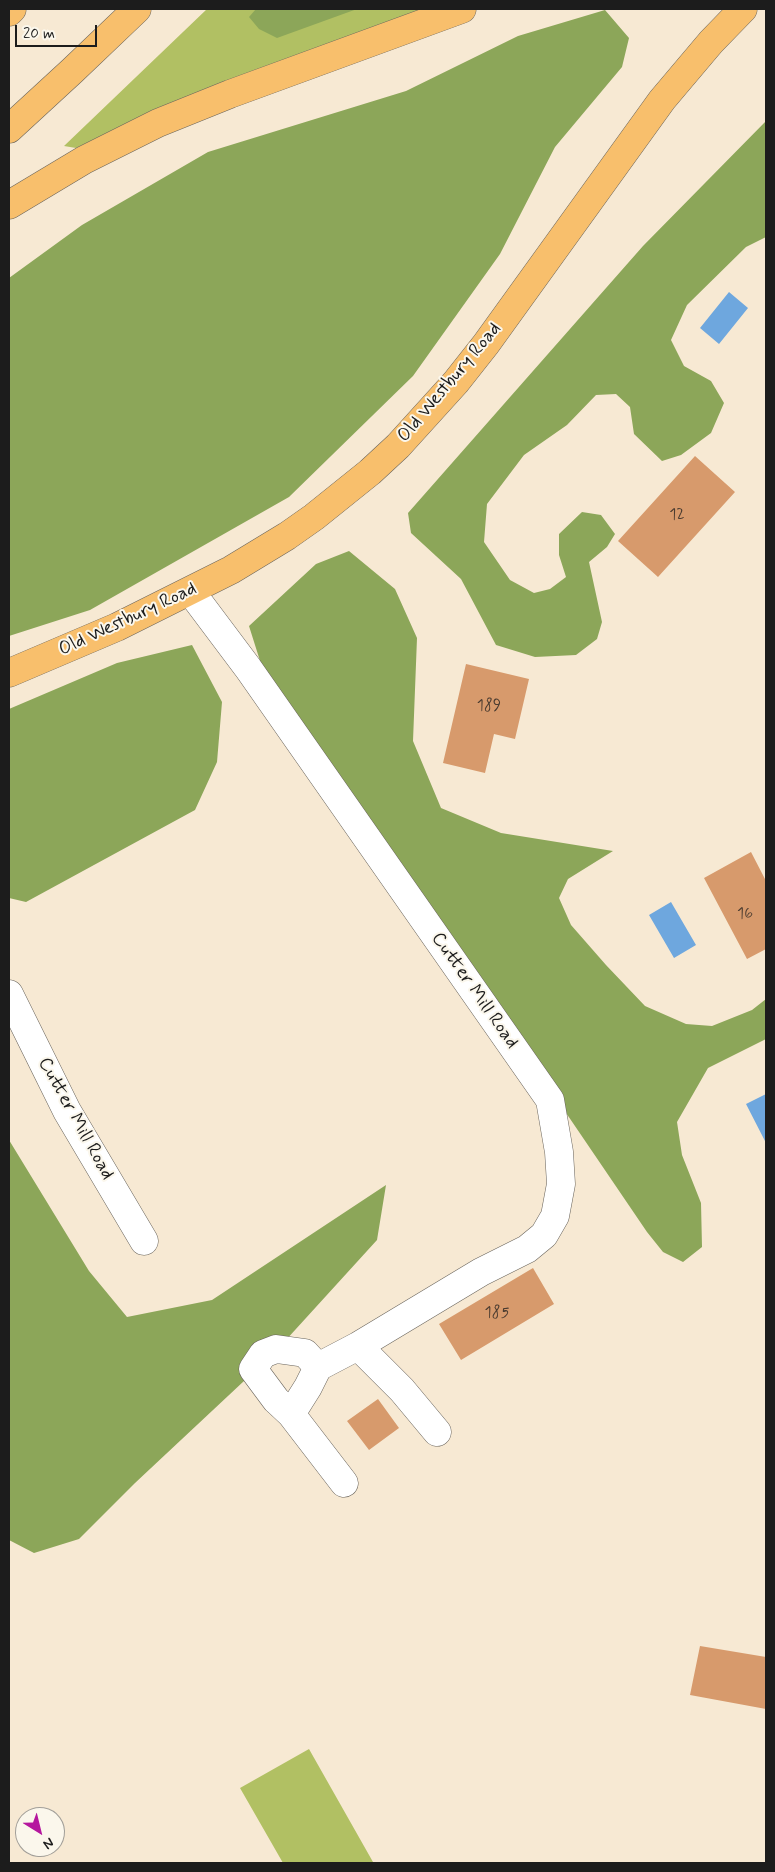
<!DOCTYPE html>
<style>
body{margin:0}
#map{position:relative;width:775px;height:1872px;overflow:hidden;background:#f7e9d3;font-family:Mynerve,sans-serif}
canvas{display:block}
.frame{position:absolute;inset:0;border:10px solid #1c1c1c;pointer-events:none}
.north{position:absolute;left:15px;top:1807px;width:50px;height:50px;box-sizing:border-box;background:#fbf7ec;border:1px solid #a29f99;border-radius:50%;rotate:144deg;font-size:14px;font-weight:700;line-height:20px;text-align:center;color:#1c1c1c}
.north::after{content:'';display:block;margin:auto;width:18px;height:22px;background:#b5179e;clip-path:polygon(50% 0,100% 100%,50% 72%,0 100%)}
.scale{position:absolute;left:15px;top:25px;width:82px;height:22px;box-sizing:border-box;border:2px solid #1c1c1c;border-top:0;padding-left:6px;font-size:15px;line-height:18px;white-space:nowrap;color:#1c1c1c;-webkit-text-stroke:4px #fbf7ec;paint-order:stroke}
</style>
<div id="map">
<canvas width="775" height="1872"></canvas>
<div class="frame"></div>
<div class="north">N</div>
<div class="scale">20 m</div>
</div>
<script>
const c = document.querySelector('canvas').getContext('2d');
c.lineJoin = 'round';
function fill(path, color) { c.fillStyle = color; c.fill(path, 'evenodd'); }
const toPath = rows => new Path2D(rows.map(r => 'M' + r).join(''));
function trace(path, color, width, dash) { c.strokeStyle = color; c.lineWidth = width; c.lineCap = dash ? 'butt' : 'round'; c.setLineDash(dash || []); c.stroke(path); }
function label(font, color, halo, rows, align = 'center') {
  c.font = font + ' Mynerve,sans-serif'; c.lineWidth = 4; c.setLineDash([]); c.textBaseline = 'middle'; c.strokeStyle = halo; c.fillStyle = color; for (const [text, x, y, turn = 0] of rows) {
    c.save(); c.translate(x, y); c.rotate((+turn || 0) * Math.PI / 180); c.textAlign = isNaN(turn) ? turn : align; if (halo) c.strokeText(text, 0, 0); c.fillText(text, 0, 0); c.restore();
  }
}
fill(toPath([
 [207,9,431,9,165,108,76,148,64,146],
 [309,1749,373,1862,371,1863,283,1863,240,1788]
]), '#b1c063');
fill(toPath([
 [256,9,357,9,277,38,259,29,249,17],
 [605,10,629,38,622,67,555,147,500,254,413,376,289,497,90,610,9,636,9,278,82,225,208,152,406,91,518,36],
 [766,121,766,237,746,247,687,305,671,340,684,366,711,381,724,403,711,433,681,455,662,461,634,434,630,407,616,394,596,395,567,425,524,455,487,504,484,542,510,580,534,593,550,589,566,577,559,555,559,534,582,512,601,515,615,534,607,547,589,562,602,622,597,639,576,655,535,657,496,645,461,579,411,533,408,513,643,246],
 [349,551,395,589,417,638,413,741,441,808,501,833,613,851,568,879,559,898,571,925,606,965,645,1006,686,1024,712,1026,752,1010,766,999,766,1039,708,1068,677,1122,682,1155,701,1203,702,1247,683,1262,663,1252,647,1232,261,664,249,626,316,564],
 [192,645,222,702,217,762,195,810,26,902,9,898,9,709,117,663],
 [9,1140,89,1271,127,1317,212,1300,386,1185,377,1240,275,1352,135,1483,79,1539,34,1553,9,1540]
]), '#8ca659');
fill(toPath([
 [729,292,748,308,719,344,700,328],
 [671,902,696,945,674,958,649,915],
 [766,1094,766,1143,746,1104]
]), '#6ea7de');
fill(toPath([
 [695,456,735,492,658,577,618,541],
 [466,664,529,679,515,739,494,734,485,773,443,763],
 [751,852,766,881,766,949,747,959,704,878],
 [533,1268,554,1304,461,1360,439,1324],
 [378,1399,399,1428,369,1450,347,1421],
 [700,1646,766,1657,766,1709,690,1695]
]), '#d79a6c');
const minor = toPath([
 [191,592,248,668,550,1100,559,1152,561,1184,555,1216,544,1235,527,1249,481,1272,358,1346,318,1367],
 [9,994,67,1111,144,1241],
 [358,1346,402,1390,437,1432],
 [291,1414,276,1400,253,1369,263,1354,276,1349,305,1353,318,1367,308,1387,291,1414,344,1483]
]);
const major = toPath([
 [9,673,117,627,231,570,287,536,314,517,370,472,398,446,456,382,486,344,662,100,711,42,743,9]
]);
const highway = toPath([
 [9,12,12,9],
 [9,129,72,71,137,9],
 [9,205,84,160,158,123,230,94,462,9]
]);
trace(minor, '#69645c', 29);
trace(major, '#69645c', 29);
trace(highway, '#69645c', 29);
trace(minor, '#fff', 28);
trace(major, '#f8bf6c', 28);
trace(highway, '#f8bf6c', 28);
label('16px', '#4b3c30', null, [
 ["12",677,516],
 ["189",489,707],
 ["16",745,915],
 ["185",497,1314]
]);
label('19px', '#1c1c1c', '#fbf7ec', [
 ["Old Westbury Road",450,383,-50],
 ["Old Westbury Road",128,620,-25],
 ["Cutter Mill Road",474,991,55],
 ["Cutter Mill Road",75,1119,61]
]);
</script>
